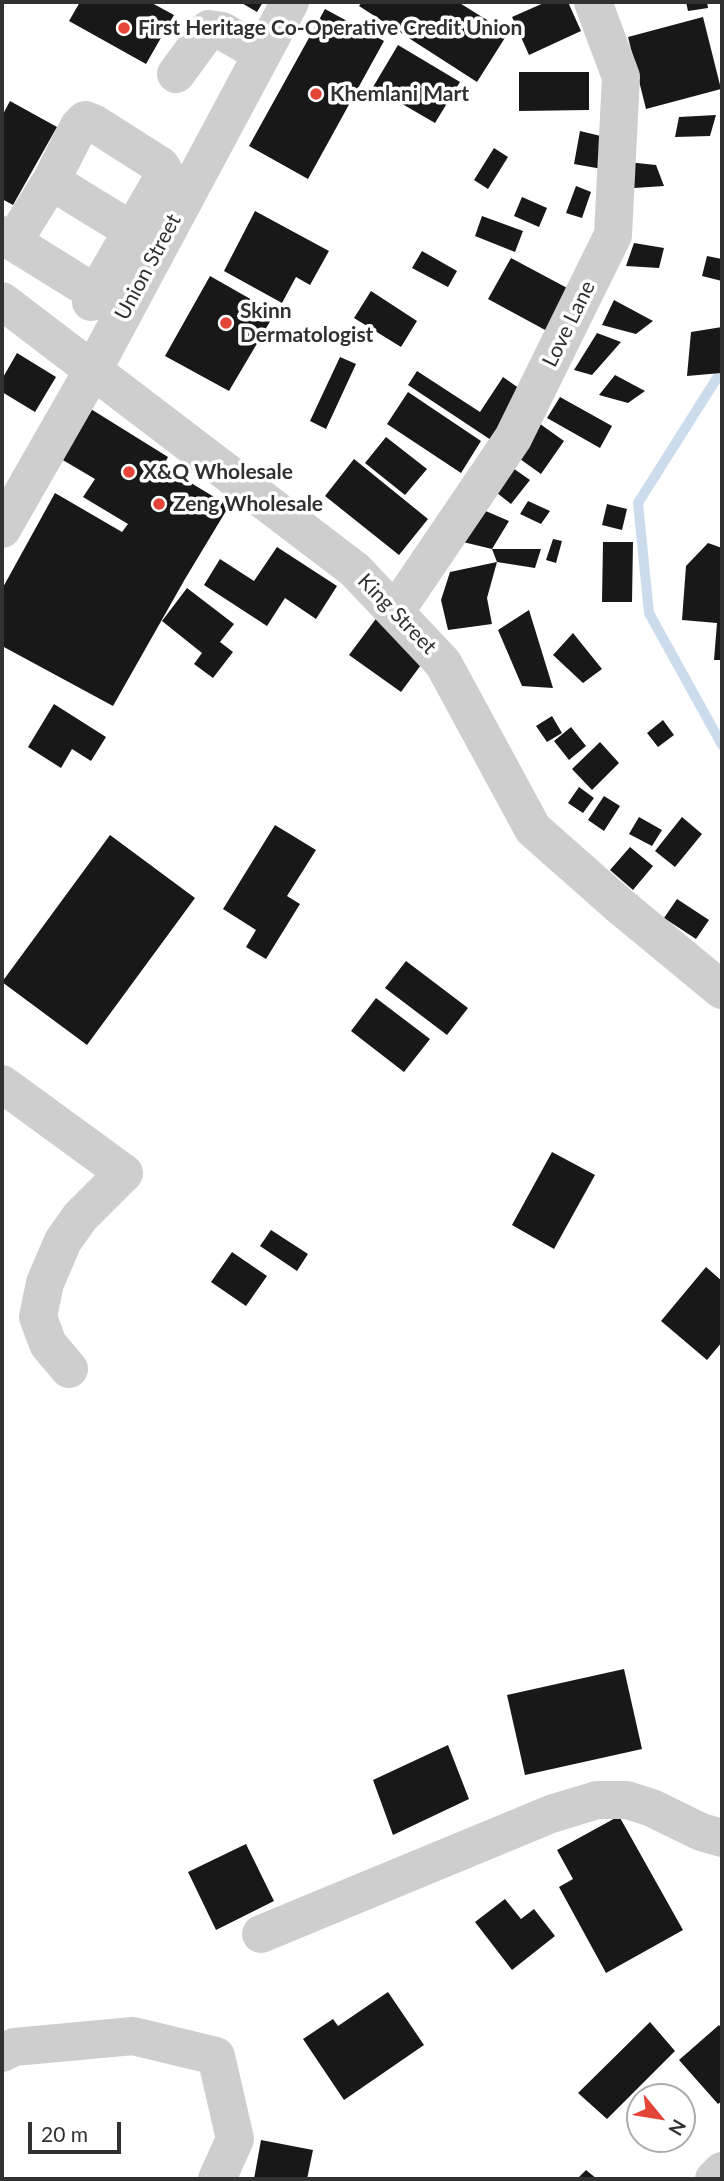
<!DOCTYPE html>
<style>
body{margin:0}
#map{position:relative;width:724px;height:2181px;overflow:hidden;background:#fff;font-family:Lato,sans-serif}
canvas{display:block}
.frame{position:absolute;inset:0;border:4px solid #313131;pointer-events:none}
.north{position:absolute;left:626px;top:2083px;width:70px;height:70px;box-sizing:border-box;background:#fff;border:2px solid #adadad;border-radius:50%;rotate:120deg;font-size:19px;font-weight:700;line-height:28px;text-align:center;color:#313131}
.north::after{content:'';display:block;margin:auto;width:24px;height:32px;background:#e34539;clip-path:polygon(50% 0,100% 100%,50% 72%,0 100%)}
.scale{position:absolute;left:28px;top:2122px;width:93px;height:32px;box-sizing:border-box;border:4px solid #313131;border-top:0;padding-left:9px;font-size:21px;line-height:24px;white-space:nowrap;color:#313131;-webkit-text-stroke:5px #fff;paint-order:stroke}
</style>
<div id="map">
<canvas width="724" height="2181"></canvas>
<div class="frame"></div>
<div class="north">N</div>
<div class="scale">20 m</div>
</div>
<script>
const c = document.querySelector('canvas').getContext('2d');
c.lineJoin = 'round';
const toPath = rows => new Path2D(rows.map(r => 'M' + r).join(''));
function trace(path, color, width, dash) { c.strokeStyle = color; c.lineWidth = width; c.lineCap = dash ? 'butt' : 'round'; c.setLineDash(dash || []); c.stroke(path); }
function fill(path, color) { c.fillStyle = color; c.fill(path, 'evenodd'); }
function label(font, color, halo, rows, align = 'center') {
  c.font = font + ' Lato,sans-serif'; c.lineWidth = 7; c.setLineDash([]); c.textBaseline = 'middle'; c.strokeStyle = halo; c.fillStyle = color; for (const [text, x, y, turn = 0] of rows) {
    c.save(); c.translate(x, y); c.rotate((+turn || 0) * Math.PI / 180); c.textAlign = isNaN(turn) ? turn : align; if (halo) c.strokeText(text, 0, 0); c.fillText(text, 0, 0); c.restore();
  }
}
trace(toPath([
 [722,370,638,503,649,613,722,745]
]), '#cddcec', 10);
fill(toPath([
 [80,2,150,2,174,15,146,64,69,21],
 [240,2,263,2,257,12],
 [362,2,458,2,508,33,477,82,359,6],
 [546,2,568,2,581,31,529,55,512,17],
 [686,2,707,2,708,8,688,11],
 [325,9,384,41,308,179,249,146],
 [703,17,721,89,646,109,628,37],
 [398,45,460,82,435,123,373,87],
 [519,72,589,72,589,110,519,111],
 [10,101,57,127,13,205,2,199,2,116],
 [716,115,710,136,675,137,679,117],
 [580,131,609,138,602,169,574,164],
 [494,148,508,157,488,189,474,180],
 [627,162,656,165,664,186,634,188],
 [576,186,591,192,582,218,566,213],
 [522,197,547,208,539,227,514,216],
 [255,211,329,251,310,285,296,277,282,303,224,271],
 [482,216,523,231,515,252,475,236],
 [634,243,664,248,659,268,626,266],
 [422,251,457,271,448,287,412,268],
 [707,256,722,259,722,281,702,276],
 [511,258,569,289,547,331,488,299],
 [210,276,275,313,229,391,165,356],
 [371,291,417,321,401,347,354,318],
 [614,300,653,321,636,334,602,325],
 [722,327,721,373,687,376,691,332],
 [597,333,621,342,592,375,574,370],
 [17,353,56,377,35,412,2,392,2,379],
 [340,357,356,364,326,429,310,421],
 [417,371,480,412,503,377,523,391,491,440,408,385],
 [615,375,645,391,628,403,599,395],
 [408,392,481,441,461,473,387,424],
 [560,397,612,426,600,448,547,418],
 [86,406,168,457,163,466,229,506,185,579,113,706,2,646,2,589,55,493,122,532,128,524,83,497,95,479,56,456],
 [536,421,564,441,541,474,513,454],
 [386,437,427,469,405,495,365,463],
 [354,459,428,519,399,555,325,496],
 [510,466,530,480,511,504,492,489],
 [528,501,550,511,541,524,520,514],
 [607,504,627,509,622,530,602,525],
 [481,509,509,521,492,549,541,549,535,568,497,562,492,549,463,542],
 [553,539,562,541,556,563,546,560],
 [603,542,633,542,632,602,602,602],
 [708,543,722,548,722,660,714,660,717,623,682,620,686,566],
 [277,547,337,586,316,619,285,598,267,626,204,585,220,559,254,581],
 [497,562,487,598,492,624,448,630,441,600,450,572],
 [187,588,234,624,220,642,233,652,213,678,194,664,202,653,162,621],
 [529,610,553,688,522,686,498,630],
 [378,616,429,654,401,692,349,655],
 [573,633,602,669,583,683,553,655],
 [54,704,106,737,91,761,72,749,61,768,28,747],
 [552,716,562,733,547,742,536,726],
 [663,720,674,735,658,747,647,733],
 [571,727,586,746,569,760,554,741],
 [600,742,619,763,592,790,572,769],
 [579,787,594,798,583,813,568,803],
 [604,796,620,806,604,831,588,820],
 [639,817,662,830,652,846,629,834],
 [682,817,702,834,675,867,655,851],
 [275,825,316,850,287,896,300,904,266,959,246,947,256,930,223,909],
 [110,835,195,898,87,1045,2,982],
 [630,847,653,866,633,890,610,870],
 [677,899,709,920,696,939,664,918],
 [406,961,468,1008,447,1035,385,988],
 [376,998,430,1039,404,1072,351,1031],
 [552,1152,595,1175,554,1249,512,1225],
 [271,1230,308,1254,297,1271,260,1246],
 [232,1252,267,1276,246,1306,211,1282],
 [706,1267,722,1281,722,1342,707,1360,661,1321],
 [624,1669,642,1749,525,1775,507,1695],
 [448,1745,469,1799,393,1835,373,1780],
 [619,1816,683,1930,606,1973,559,1887,573,1879,557,1850],
 [246,1844,274,1901,216,1930,188,1872],
 [505,1899,521,1919,534,1909,555,1936,512,1970,475,1922],
 [388,1992,424,2045,344,2100,303,2039,333,2019,338,2026],
 [650,2022,675,2051,607,2119,578,2093],
 [719,2025,722,2029,722,2101,718,2104,679,2060],
 [261,2140,313,2150,307,2179,254,2179],
 [586,2170,597,2179,577,2179]
]), '#181818');
trace(toPath([
 [176,74,209,29,222,31,262,54],
 [51,181,121,224],
 [2,235,79,283],
 [13,242,51,181,79,126,85,120,95,124,161,166,165,174,91,302],
 [2,301,355,570,443,663,533,829,619,905,722,990],
 [2,529,93,370,290,2],
 [395,612,513,438,613,235,621,77,593,2],
 [2,1084,124,1173,80,1217,63,1241,45,1283,38,1317,48,1344,69,1369],
 [261,1934,551,1814,597,1800,627,1800,652,1808,701,1832,722,1838],
 [2,2053,14,2047,133,2036,216,2056,235,2139,217,2179],
 [714,2179,722,2171]
]), '#cecece', 38);
for (const [x, y, r, color] of [
 [124,28,7,"#e34539"],
 [316,94,7,"#e34539"],
 [226,323,7,"#e34539"],
 [129,472,7,"#e34539"],
 [159,504,7,"#e34539"]
]) { const dot = new Path2D(); dot.arc(x, y, r, 0, 2 * Math.PI); c.fillStyle = color; c.fill(dot); trace(dot, '#fff', 2.5); }
label('bold 21px', '#313131', '#fff', [
 ["First Heritage Co-Operative Credit Union",138,28],
 ["Khemlani Mart",330,94],
 ["Skinn",240,311],
 ["Dermatologist",240,335],
 ["X&Q Wholesale",143,472],
 ["Zeng Wholesale",173,504]
], 'left');
label('21px', '#313131', '#fff', [
 ["Union Street",148,267,-62],
 ["Love Lane",569,324,-64],
 ["King Street",397,614,46]
]);
</script>
